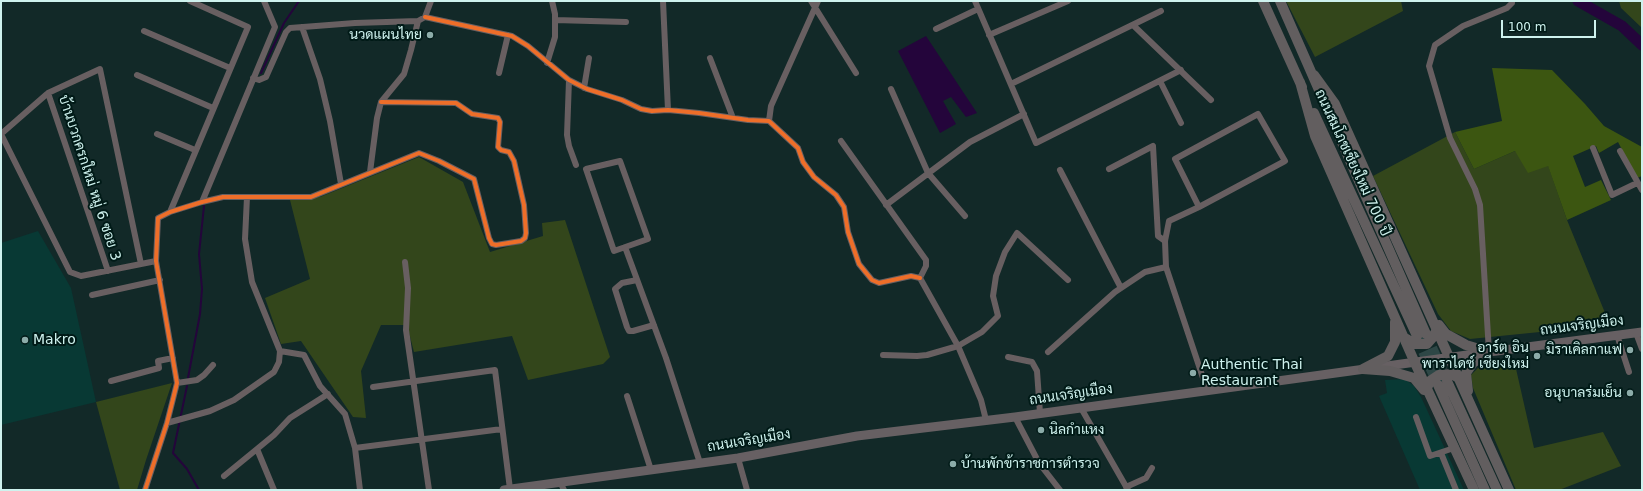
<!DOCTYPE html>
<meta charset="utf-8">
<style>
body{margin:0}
#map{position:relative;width:1643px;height:491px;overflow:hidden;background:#122928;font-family:"DejaVu Sans",sans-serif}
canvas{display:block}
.frame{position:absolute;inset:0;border:2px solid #cef2ee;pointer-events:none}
.scale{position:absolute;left:1501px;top:20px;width:95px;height:18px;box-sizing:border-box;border:2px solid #cef2ee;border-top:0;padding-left:5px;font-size:12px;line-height:14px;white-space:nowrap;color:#cef2ee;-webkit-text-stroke:3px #001a17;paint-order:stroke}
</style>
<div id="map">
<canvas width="1643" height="491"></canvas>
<div class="frame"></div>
<div class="scale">100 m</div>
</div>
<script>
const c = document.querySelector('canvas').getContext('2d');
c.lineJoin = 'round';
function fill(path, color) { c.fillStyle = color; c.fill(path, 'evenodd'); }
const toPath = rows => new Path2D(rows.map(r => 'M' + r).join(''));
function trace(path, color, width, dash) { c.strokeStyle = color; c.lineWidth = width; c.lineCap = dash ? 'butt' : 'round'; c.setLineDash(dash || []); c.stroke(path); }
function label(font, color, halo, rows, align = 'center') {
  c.font = font + ' "DejaVu Sans",Sarabun,sans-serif'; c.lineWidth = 4; c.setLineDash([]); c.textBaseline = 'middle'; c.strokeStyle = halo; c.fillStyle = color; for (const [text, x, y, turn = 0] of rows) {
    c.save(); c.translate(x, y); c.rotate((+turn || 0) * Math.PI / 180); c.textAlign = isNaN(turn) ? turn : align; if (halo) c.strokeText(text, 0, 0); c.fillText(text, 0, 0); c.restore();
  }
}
fill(toPath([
 [38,231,71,288,96,402,1,425,1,243],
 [1405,379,1414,386,1421,397,1464,490,1420,490,1379,396,1387,393,1385,380]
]), '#083934');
fill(toPath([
 [1286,1,1401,1,1403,11,1315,57],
 [1619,1,1642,1,1642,28,1621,8],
 [1455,132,1474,169,1515,151,1548,165,1567,220,1610,325,1470,339,1451,331,1438,314,1373,176],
 [419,157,463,182,490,252,543,236,542,223,565,220,610,357,603,364,528,380,512,336,414,352,407,325,381,325,361,371,366,418,353,417,301,341,281,344,265,298,310,279,290,200,320,197],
 [1514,360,1534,448,1603,432,1621,466,1559,490,1516,490,1473,388,1471,375,1479,367],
 [172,383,146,460,137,490,120,490,96,402]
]), '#33461b');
fill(toPath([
 [1492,68,1552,70,1585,104,1604,126,1642,147,1642,176,1637,178,1618,142,1599,153,1596,146,1573,156,1585,187,1601,180,1611,200,1567,220,1548,166,1528,173,1515,151,1474,169,1455,132,1502,121]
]), '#3c5611');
fill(toPath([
 [926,36,977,113,966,117,951,97,943,101,956,124,940,133,898,51]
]), '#24053b');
trace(toPath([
 [261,73,284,23,299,1],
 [188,378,200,314,202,289,199,254,204,206],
 [187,386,173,453,187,469,199,490]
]), '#24053b', 2);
trace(toPath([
 [1578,1,1622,26,1642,45]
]), '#24053b', 11);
trace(toPath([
 [1426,334,1447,381],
 [1417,338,1438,385]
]), '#2e4746', 10, [10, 5]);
trace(toPath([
 [663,1,668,110],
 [811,1,856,73],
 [975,1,1036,143,1181,70],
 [425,17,512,36,528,46,569,80,587,89,622,100,641,109,652,111,668,110,699,113,748,120,769,121,798,148,803,162,814,177,836,195,844,207,848,232,859,264,872,280,879,283,911,276,920,278],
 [555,20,626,22],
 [1133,25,1211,100],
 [302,27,320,79,330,121,341,184],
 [936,29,978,9],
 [144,31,230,68],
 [989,35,1068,1],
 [710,58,733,118],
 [547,63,555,37,555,14,552,1],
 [499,73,508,35],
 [137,75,213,108],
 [253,78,259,80,266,77,286,32,290,28,355,23,418,21,425,17,431,1],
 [569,80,567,135,569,146,576,165],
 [1160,81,1181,123],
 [1011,84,1161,11],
 [584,88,589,58],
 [891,89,928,173,965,216],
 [48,93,108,271],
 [769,121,771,106,818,1],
 [1,134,48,93,100,69,141,264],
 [1,134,70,272,81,276,156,261],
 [157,134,195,150],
 [841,141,926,260,926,266,920,278],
 [1593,148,1612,195,1637,183],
 [1620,151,1642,190],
 [620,161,648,239,614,251,586,169,620,161],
 [1109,169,1153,146,1158,236,1165,241],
 [1060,170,1121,288],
 [370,172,377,118,381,102,404,74,411,50,418,21],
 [247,197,245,239,252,282,280,351,304,355,320,386,345,414,355,448,360,490],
 [202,202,275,27,264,1],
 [886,205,970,142,1024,114],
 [1199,207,1175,159,1258,114,1285,161,1199,207,1169,221,1165,241,1166,267,1207,390],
 [170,212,248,27,190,1],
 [625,247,666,358,700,463],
 [405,262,408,288,406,330,429,490],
 [920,278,958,346,981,400,986,420],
 [637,280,622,283,615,289,627,327,629,331,633,331,654,325],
 [92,295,160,280],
 [1636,333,1642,349],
 [1617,335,1629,372],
 [1048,352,1115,292,1145,272,1166,267],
 [1489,352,1480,205,1475,189,1450,138,1429,66,1435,45,1463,26,1507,8,1512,3,1512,1],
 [883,355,917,356,927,355,958,346,982,332,998,316,993,296,996,276,1005,252,1017,233,1068,280],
 [1008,357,1032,362,1037,371,1040,413],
 [111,381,159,368,158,361,173,358],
 [177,383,197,380,204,375,213,365],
 [373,387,495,370,510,489],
 [627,396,651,470],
 [1081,408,1128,490],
 [1015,417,1039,463,1060,490],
 [1416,417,1430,456,1454,448],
 [167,423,210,411,234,400,274,372,279,362,280,351],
 [355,448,502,429],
 [1441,453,1456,490],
 [738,458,747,490],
 [224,476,257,449],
 [560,482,564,490],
 [1126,487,1146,478,1152,468],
 [145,490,167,423,177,383,156,261,158,218,170,212,202,202,223,197,311,197,419,153,439,161,474,179,489,238,492,244,496,245,521,241,525,238,526,233,524,205,514,161,509,152,501,150,498,147,500,122,498,118,472,114,456,103,381,102],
 [274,490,257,449,274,435,290,418,328,394]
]), '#685f61', 6);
trace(toPath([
 [504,490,738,458,857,436,1015,417,1489,352,1642,332]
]), '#676063', 9);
trace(toPath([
 [1263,1,1302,87],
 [1280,1,1426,334],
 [1314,75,1335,104,1509,490],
 [1300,82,1315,136,1415,363,1474,490],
 [1314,113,1417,336],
 [1439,325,1446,334,1466,345,1489,352],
 [1405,338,1415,344,1427,344,1434,336,1437,328],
 [1363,369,1390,371,1414,378,1424,390],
 [1363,369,1388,356,1395,342,1395,322],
 [1447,381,1497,490],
 [1438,385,1485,490],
 [1427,388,1430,381,1439,375,1452,374,1460,379],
 [1468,391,1466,373,1473,363,1489,352]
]), '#625e5f', 10);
trace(toPath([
 [425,17,512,36,528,46,569,80,587,89,622,100,641,109,652,111,668,110,699,113,748,120,769,121,798,148,803,162,814,177,836,195,844,207,848,232,859,264,872,280,879,283,911,276,920,278],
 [145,490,167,423,177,383,156,261,158,218,170,212,202,202,223,197,311,197,419,153,439,161,474,179,489,238,492,244,496,245,521,241,525,238,526,233,524,205,514,161,509,152,501,150,498,147,500,122,498,118,472,114,456,103,381,102]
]), '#ee6e29', 4);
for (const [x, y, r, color] of [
 [430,35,4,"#8caca9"],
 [25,340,4,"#8caca9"],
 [1630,350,4,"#8caca9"],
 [1537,356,4,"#8caca9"],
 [1193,373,4,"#8caca9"],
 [1630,393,4,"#8caca9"],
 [1041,430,4,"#8caca9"],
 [953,464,4,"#8caca9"]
]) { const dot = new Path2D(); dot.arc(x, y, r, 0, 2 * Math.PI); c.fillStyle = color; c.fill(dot); trace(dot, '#001a17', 1.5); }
label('14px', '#cef2ee', '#001a17', [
 ["นวดแผนไทย",422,35],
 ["Makro",33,340,"left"],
 ["อาร์ต อิน",1529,348],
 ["พาราไดซ์ เชียงใหม่",1529,364],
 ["มิราเคิลกาแฟ",1622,350],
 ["Authentic Thai",1201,365,"left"],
 ["Restaurant",1201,381,"left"],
 ["อนุบาลร่มเย็น",1622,393],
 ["นิลกําแหง",1049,430,"left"],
 ["บ้านพักข้าราชการตำรวจ",961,464,"left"]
], 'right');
label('14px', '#cef2ee', '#001a17', [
 ["ถนนสมโภชเชียงใหม่ 700 ปี",1352,163,65],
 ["บ้านบวกครกใหม่ หมู่ 6 ซอย 3",89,178,72],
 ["ถนนเจริญเมือง",1582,326,-7],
 ["ถนนเจริญเมือง",1071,395,-8],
 ["ถนนเจริญเมือง",749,441,-9]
]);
</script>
